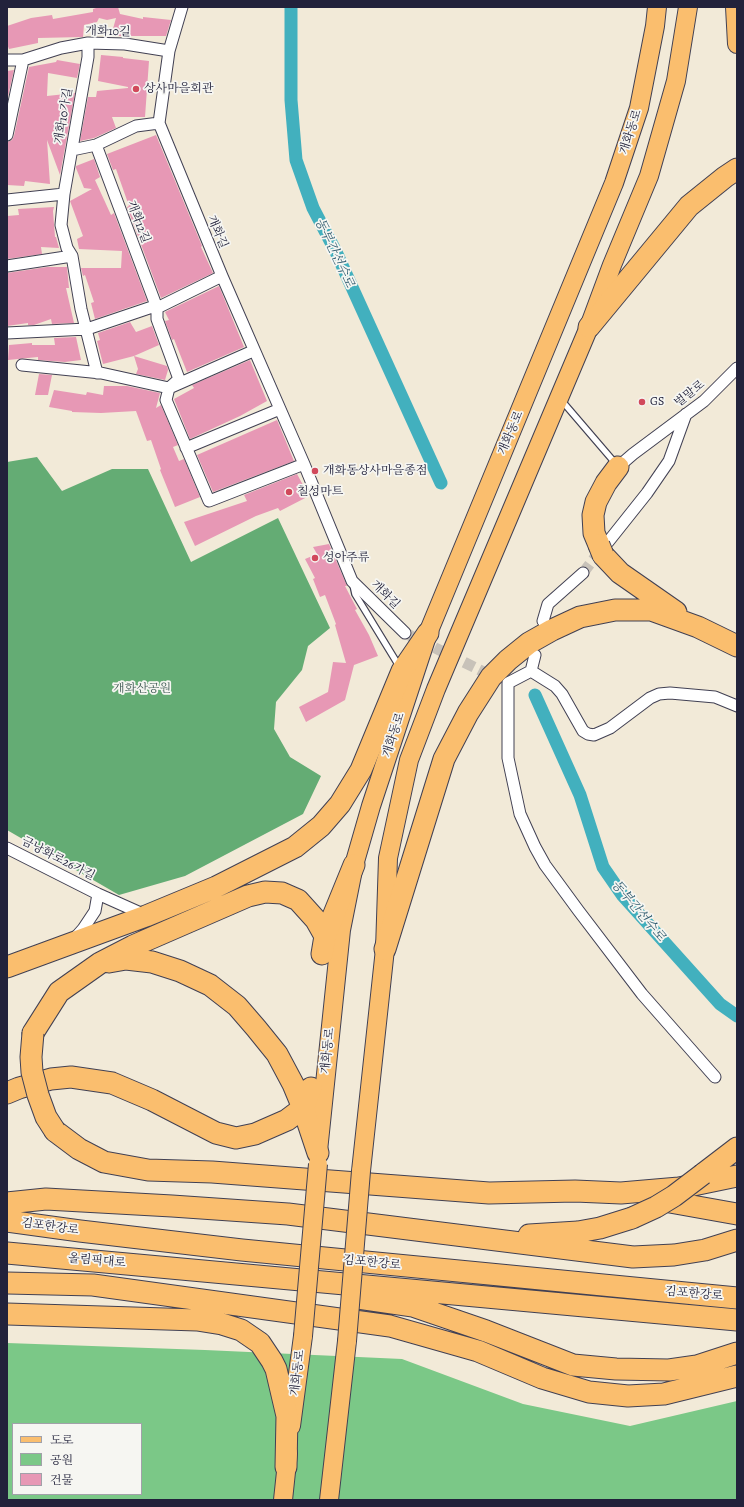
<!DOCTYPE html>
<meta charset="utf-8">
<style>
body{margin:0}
#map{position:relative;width:744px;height:1507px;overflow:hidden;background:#f2ead8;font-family:Alegreya,"Noto Serif KR",serif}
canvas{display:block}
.frame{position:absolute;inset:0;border:8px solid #22223b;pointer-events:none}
.legend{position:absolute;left:12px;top:1423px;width:130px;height:72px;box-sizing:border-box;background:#f6f6f2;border:1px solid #a1a1a9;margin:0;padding:5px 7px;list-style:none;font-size:12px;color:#22223b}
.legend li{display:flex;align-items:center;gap:8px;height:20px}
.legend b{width:20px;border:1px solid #a1a1a9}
</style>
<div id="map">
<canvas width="744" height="1507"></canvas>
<div class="frame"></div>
<ul class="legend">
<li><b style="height:5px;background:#fabe6e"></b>도로</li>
<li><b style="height:11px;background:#7bc887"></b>공원</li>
<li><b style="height:11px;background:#e798b5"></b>건물</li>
</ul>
</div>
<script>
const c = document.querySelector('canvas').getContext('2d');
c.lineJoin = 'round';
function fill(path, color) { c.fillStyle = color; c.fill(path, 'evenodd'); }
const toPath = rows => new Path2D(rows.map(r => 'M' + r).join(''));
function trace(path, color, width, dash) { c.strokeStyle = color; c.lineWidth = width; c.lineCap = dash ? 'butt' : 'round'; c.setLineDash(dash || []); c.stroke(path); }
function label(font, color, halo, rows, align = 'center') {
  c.font = font + ' Alegreya,"Noto Serif KR",serif'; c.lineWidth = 3.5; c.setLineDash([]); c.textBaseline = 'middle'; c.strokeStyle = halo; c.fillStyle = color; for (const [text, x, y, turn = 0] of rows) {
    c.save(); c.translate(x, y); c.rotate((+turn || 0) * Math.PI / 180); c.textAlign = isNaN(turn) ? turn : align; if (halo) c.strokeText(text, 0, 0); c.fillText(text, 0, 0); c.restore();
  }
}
fill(toPath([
 [7,1343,205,1350,402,1359,523,1404,630,1426,737,1401,737,1500,7,1500],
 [13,1424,141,1424,141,1494,13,1494]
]), '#7bc887');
fill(toPath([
 [37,457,62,491,112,469,148,469,191,562,278,518,330,628,308,646,302,670,276,702,274,729,290,757,321,776,303,814,185,876,119,895,7,830,7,462]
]), '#64ac74');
trace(toPath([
 [291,7,291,100,296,160,313,208,336,252,441,483],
 [535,695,580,795,603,867,623,896,720,1004,737,1016]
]), '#42b0be', 13);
fill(toPath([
 [99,7,118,7,120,14,143,19,143,17,171,20,166,36,111,36,116,18,107,20,99,18,97,22,84,25,83,37,38,38,38,43,9,49,7,44,7,26,31,18,52,15,53,19,93,12,93,9],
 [101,55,123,57,123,58,149,61,145,117,112,117,116,128,94,138,80,141,88,97,96,97,97,91,128,88,128,87,98,81],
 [57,60,80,64,77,78,48,73,47,96,75,93,60,175,47,140,50,184,25,181,24,186,7,185,7,142,12,140,14,136,29,67,56,62],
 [14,70,7,101,7,71],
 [156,135,202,246,201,247,213,273,161,298,127,207,129,206,116,169,113,170,107,154],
 [94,159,100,177,95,180,111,215,114,213,147,301,95,319,91,303,94,302,85,275,83,276,81,268,121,268,122,251,79,249,77,239,83,236,70,201,92,189,84,188,76,168,76,166],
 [54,207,53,211,55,237,56,237,59,248,41,247,42,254,7,259,7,216,19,215,18,209],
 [47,267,67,267,69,288,66,288,74,323,52,324,51,319,34,325,28,325,28,323,7,326,7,273],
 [219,286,244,347,187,372,174,339,172,340,165,321,169,320,165,312],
 [130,322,136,332,152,326,159,345,134,356,167,366,168,370,165,380,136,374,138,369,134,356,103,364,97,341,100,340,98,333],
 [76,337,81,360,65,362,38,360,38,357,8,360,9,345,32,343,32,345,55,345,54,338],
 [250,360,267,401,240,416,190,439,174,399,194,388,192,385],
 [39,374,52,375,48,395,35,395],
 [104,386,127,386,160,393,156,408,161,405,178,445,173,447,179,461,184,459,200,497,175,507,160,470,161,469,151,440,147,441,136,411,101,413,72,412,72,411,49,407,54,390,86,395,87,392,103,395],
 [277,420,294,461,213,492,197,455],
 [297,474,309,496,280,511,278,508,256,516,195,546,184,522,247,501,244,495],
 [329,544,347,586,345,586,357,609,355,610,369,635,378,656,354,665,345,700,306,722,299,707,328,692,333,662,346,663,335,625,336,624,325,595,320,597,313,579,315,578,305,559,317,554,313,547]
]), '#e798b5');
trace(toPath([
 [583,573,602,548],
 [405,633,496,678]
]), '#c8c2b9', 11, [11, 5.5]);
const lane = toPath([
 [562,401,616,464],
 [353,585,355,594,399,666]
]);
const street = toPath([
 [182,7,169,51,159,123,222,276,304,464,352,581,405,633],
 [88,43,88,57,64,194,61,225,67,248,72,256,81,309,97,373],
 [7,60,23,60],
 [7,135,23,60,61,48,88,43,125,44,169,51],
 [96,145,157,308,157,319,179,379,169,388,166,400,209,501,304,464],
 [72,150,96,145,136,126,159,123],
 [7,200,64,194],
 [7,266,72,256],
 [7,333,87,329,155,306,157,308,222,276],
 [22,365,101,373,169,388,253,351],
 [186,448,280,409],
 [618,467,633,454,704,401,737,368],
 [608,542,647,493,669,461,686,414],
 [543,621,548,604,583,573],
 [535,655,531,671,508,683,508,758,520,814,535,847,545,865,578,910,642,994,715,1077],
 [531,671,555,686,562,694,583,731,588,734,594,735,610,728,650,698,659,694,670,693,715,697,737,706],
 [7,848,98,894,145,915],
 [75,938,83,929,95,911,98,894]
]);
const primary = toPath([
 [735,7,737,44],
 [318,1151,341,930,354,865,371,806,428,633,614,183,639,108,655,26,657,7],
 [361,1171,385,949,388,858,409,760,436,689,589,327,612,265,649,176,676,81,688,7],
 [291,1426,303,1336],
 [283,1500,288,1453],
 [329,1500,347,1341]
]);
const highway = toPath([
 [589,327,689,206,725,177,737,169],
 [599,545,594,533,593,515,596,502,606,483,618,467],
 [603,555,620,573,676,612],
 [385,949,444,759,468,713,491,677,508,660,529,643,552,630,580,617,615,610,651,610,698,627,737,646],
 [322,954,325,936,354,865],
 [109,962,126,959,152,962,180,971,210,985,237,1006,256,1028,277,1054,293,1084,303,1108,318,1153],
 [7,967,146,916,216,887,295,847,321,826,340,804,361,770,402,671,428,633],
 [33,1033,59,992,100,963,133,946,248,896,265,892,282,893,298,900,316,920,325,936],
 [7,1093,19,1088,51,1079,71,1077,112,1083,152,1100,216,1133,236,1138,255,1134,287,1120,303,1108,311,1088],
 [55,1131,79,1149,104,1162,148,1170,212,1172,489,1193,575,1191,621,1193,679,1188,737,1176],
 [703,1174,737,1148],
 [653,1199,737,1214],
 [7,1203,46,1199,172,1206,288,1214,633,1257,674,1255,705,1250,737,1240],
 [7,1221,80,1231,242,1250,737,1298],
 [529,1235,578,1232,600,1228,632,1218],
 [7,1253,737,1320],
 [7,1283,93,1285,390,1326,478,1351,542,1378,589,1392,628,1396,664,1394,737,1376],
 [358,1298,413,1306,486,1331,573,1365,616,1369,669,1370,697,1366,737,1353],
 [7,1314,197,1320,222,1324,241,1330,260,1343,272,1361,276,1369,287,1416,286,1467]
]);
trace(lane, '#414053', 8);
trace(street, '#414053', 13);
trace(primary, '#414053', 20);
trace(highway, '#414053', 23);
trace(lane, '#fff', 5.5);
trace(street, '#fff', 11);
trace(primary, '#fabe6e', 18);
trace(highway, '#fabe6e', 21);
const primaryBridge = toPath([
 [303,1336,318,1164],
 [347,1341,361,1171]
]);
const highwayBridge = toPath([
 [599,545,603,555],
 [33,1033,31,1057,32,1072,38,1095,46,1117,55,1131],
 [632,1218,656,1207,674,1196,703,1174]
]);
trace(primaryBridge, '#414053', 20, []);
trace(highwayBridge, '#414053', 23, []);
trace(primaryBridge, '#fabe6e', 18);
trace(highwayBridge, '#fabe6e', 21);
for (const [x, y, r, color] of [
 [136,89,4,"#d1495b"],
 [642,402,4,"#d1495b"],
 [315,471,4,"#d1495b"],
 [289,492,4,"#d1495b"],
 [315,558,4,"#d1495b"]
]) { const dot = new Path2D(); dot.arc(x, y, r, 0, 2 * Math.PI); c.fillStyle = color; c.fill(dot); trace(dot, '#f6f6f2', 1.5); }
label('12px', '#22223b', '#f6f6f2', [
 ["개화10길",108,32,1],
 ["개화10가길",64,116,-80],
 ["개화동로",631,132,-72],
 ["개화12길",138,222,69],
 ["개화길",217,232,67],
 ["벌말로",690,394,-39],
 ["개화동로",511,433,-67],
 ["개화길",385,595,44],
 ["개화동로",394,735,-72],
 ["금낭화로26가길",58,859,27],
 ["개화동로",328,1051,-84],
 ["김포한강로",50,1227,8],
 ["올림픽대로",97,1261,5],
 ["김포한강로",372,1263,6],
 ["김포한강로",694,1294,5],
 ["개화동로",298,1373,-83]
]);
label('12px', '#22223b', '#f6f6f2', [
 ["상사마을회관",144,89],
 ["GS",650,402],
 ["개화동상사마을종점",323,471],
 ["칠성마트",297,492],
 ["성아주류",323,558]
], 'left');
label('12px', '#415c56', '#f6f6f2', [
 ["개화산공원",142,689]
]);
label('italic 13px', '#2f5b6f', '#f6f6f2', [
 ["동부간선수로",334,253,65],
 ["동부간선수로",638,911,50]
]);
</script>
